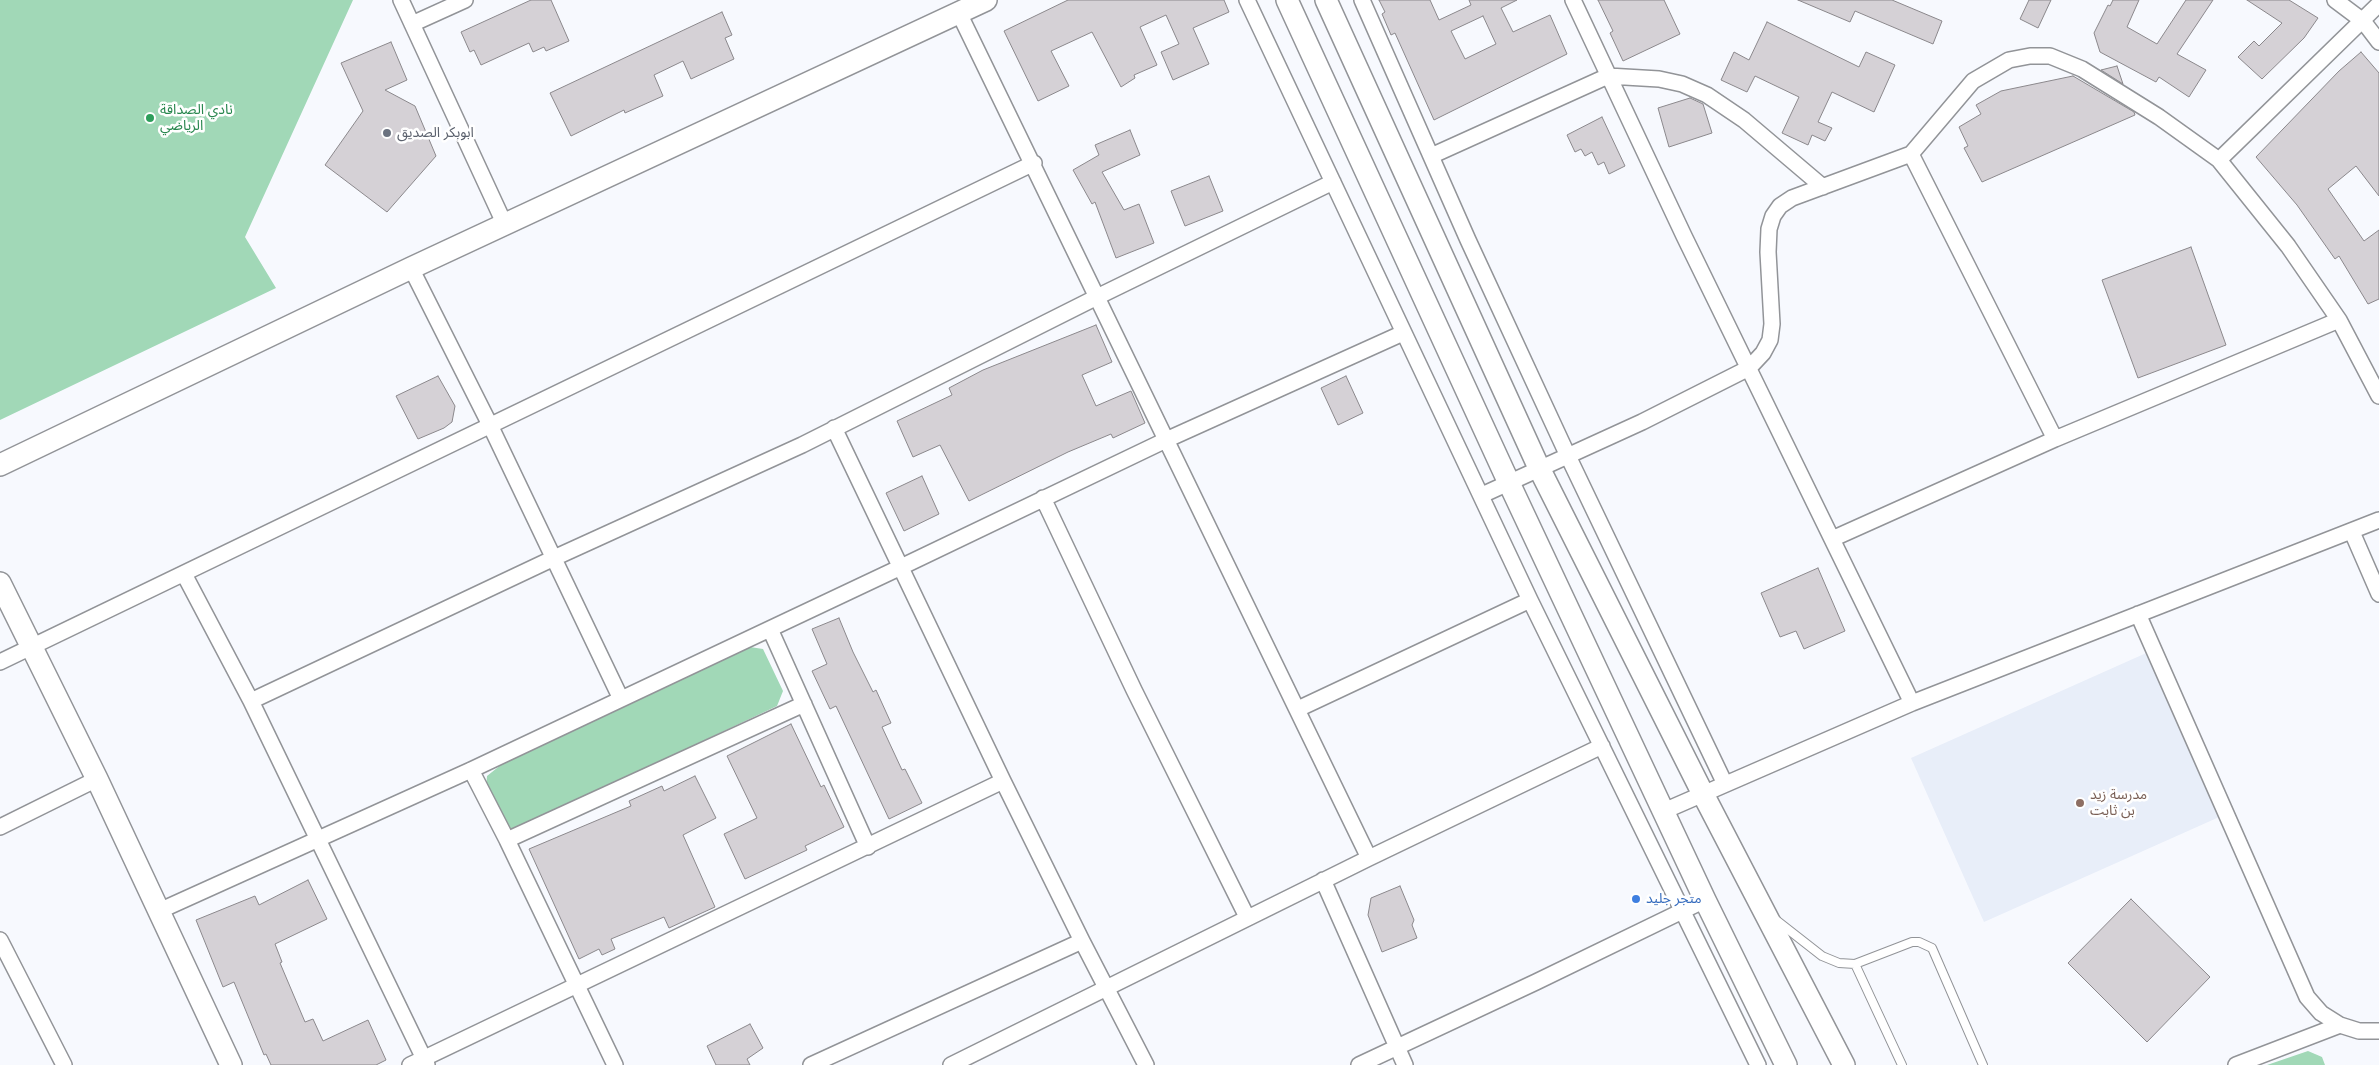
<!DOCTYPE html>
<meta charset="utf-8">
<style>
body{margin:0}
canvas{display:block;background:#f7f9fe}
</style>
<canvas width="2379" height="1065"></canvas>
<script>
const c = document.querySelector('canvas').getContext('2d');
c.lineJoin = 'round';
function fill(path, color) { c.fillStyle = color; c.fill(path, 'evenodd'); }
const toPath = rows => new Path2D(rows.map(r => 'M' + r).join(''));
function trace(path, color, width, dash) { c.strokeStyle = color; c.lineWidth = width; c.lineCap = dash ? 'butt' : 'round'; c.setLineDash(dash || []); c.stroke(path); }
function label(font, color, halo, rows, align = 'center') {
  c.font = font + ' Raleway,"Noto Sans Arabic",sans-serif'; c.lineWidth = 5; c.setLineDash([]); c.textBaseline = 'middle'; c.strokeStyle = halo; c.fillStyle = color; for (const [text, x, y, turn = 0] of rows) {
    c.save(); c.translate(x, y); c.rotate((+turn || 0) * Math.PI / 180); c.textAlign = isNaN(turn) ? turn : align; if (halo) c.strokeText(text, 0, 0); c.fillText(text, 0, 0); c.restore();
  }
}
fill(toPath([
 [2153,650,2226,814,1984,922,1911,758]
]), '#e8eef9');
fill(toPath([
 [0,0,353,0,245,237,276,288,0,420],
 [750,647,763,649,783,691,777,706,514,830,505,828,486,788,487,776,502,764],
 [2308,1051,2322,1057,2325,1065,2267,1065]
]), '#a1d8b7');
const building = toPath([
 [531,0,551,0,569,41,546,51,544,47,533,52,529,43,481,65,474,50,470,52,461,32,531,0],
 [1068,0,1224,0,1229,12,1193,28,1209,64,1173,80,1161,52,1179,44,1166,15,1140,27,1157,65,1134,75,1135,78,1121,87,1092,32,1051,51,1069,86,1038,101,1004,31,1068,0],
 [1379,0,1430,0,1439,20,1471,5,1469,0,1517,0,1501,8,1513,32,1550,15,1567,54,1434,120,1395,33,1391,35,1382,14,1385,12,1379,0],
 [1483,16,1496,44,1465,59,1451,31,1483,16],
 [1598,0,1664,0,1680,34,1623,61,1610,33,1613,31,1598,0],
 [1798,0,1892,0,1942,21,1933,44,1855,11,1850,22,1798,0],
 [2029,0,2051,0,2038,28,2020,19,2029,0],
 [2113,0,2139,0,2127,27,2157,44,2186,0,2213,0,2177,54,2206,70,2189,97,2159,77,2156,82,2100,52,2094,33,2108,5,2110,6,2113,0],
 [2247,0,2289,0,2318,18,2304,38,2262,79,2238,57,2254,41,2259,46,2282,23,2247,0],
 [722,12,732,35,725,38,734,59,691,79,683,61,654,75,663,96,625,113,624,110,571,136,550,93,722,12],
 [1767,22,1859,67,1866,52,1895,65,1874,112,1832,92,1818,122,1832,128,1825,141,1812,135,1808,145,1782,133,1799,97,1755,76,1747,92,1721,80,1734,52,1749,60,1767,22],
 [391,42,407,80,385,90,415,106,436,156,387,212,325,165,363,111,341,63,391,42],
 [2361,52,2379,73,2379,196,2356,166,2328,189,2364,241,2379,230,2379,299,2368,304,2339,256,2335,259,2297,205,2256,157,2339,71,2361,52],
 [2117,66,2123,84,2101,70,2117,66],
 [2073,76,2134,112,2135,115,1982,182,1964,148,1968,146,1959,127,1981,114,1976,105,2001,91,2073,76],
 [1690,98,1703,104,1712,133,1669,147,1658,108,1690,98],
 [1602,117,1625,166,1609,174,1604,162,1598,165,1592,152,1585,156,1581,149,1575,152,1567,135,1602,117],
 [1130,130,1140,155,1102,172,1124,210,1139,204,1154,243,1116,258,1095,202,1092,204,1073,170,1099,155,1095,145,1130,130],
 [1209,176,1223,211,1185,226,1171,191,1209,176],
 [2191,247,2226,345,2138,378,2102,280,2191,247],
 [1096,325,1112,362,1082,375,1096,406,1131,391,1145,423,1113,438,1111,434,1068,452,969,501,940,445,913,457,897,421,952,395,949,388,983,370,1096,325],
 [438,376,455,406,452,422,444,428,418,439,396,396,438,376],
 [1346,376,1363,413,1338,425,1321,388,1346,376],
 [922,476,939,514,904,531,886,493,922,476],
 [1818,568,1845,631,1804,649,1796,631,1780,637,1761,593,1818,568],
 [839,618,853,652,873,692,876,690,891,723,882,727,902,770,905,769,922,803,889,819,836,706,830,709,812,671,827,664,812,629,839,618],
 [791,724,821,787,824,785,844,827,805,846,807,850,745,879,724,834,757,818,727,756,791,724],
 [695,776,716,818,683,835,715,907,669,928,664,917,611,939,615,949,602,955,599,949,579,959,529,849,631,806,629,801,662,786,664,791,695,776],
 [308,880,327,919,275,944,282,962,280,963,305,1022,313,1019,323,1041,368,1020,386,1060,376,1065,271,1065,266,1054,264,1055,234,982,223,987,196,920,255,896,259,905,308,880],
 [1400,886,1414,920,1412,925,1417,938,1382,952,1368,915,1371,898,1400,886],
 [2131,899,2210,977,2147,1042,2068,963,2131,899],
 [750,1024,763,1048,747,1059,750,1065,716,1065,707,1046,750,1024]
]);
fill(building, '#d5d1d6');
trace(building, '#8b888c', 1);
const lane = toPath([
 [1776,920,1822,956,1839,963,1855,964,1912,942,1919,942,1932,948,1983,1065],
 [1855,964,1902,1065]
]);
const street = toPath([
 [401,0,505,225],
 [1247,0,1530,600,1758,1065],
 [1362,0,1468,240,1568,456,1725,784],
 [1573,0,1684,236,1912,703],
 [2335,0,2363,21,2379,42],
 [959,13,1369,858],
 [412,24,465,0],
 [1911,154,2055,439],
 [1431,156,1608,76,1659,79,1682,84,1707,95,1744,120,1823,187],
 [2219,160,2379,4],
 [411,268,490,425,621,699],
 [834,428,1003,781,1082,941,1146,1065],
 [1482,495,1642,422,1749,368,1763,353,1770,340,1772,324,1768,252,1769,229,1773,216,1780,206,1792,198,1911,154,1973,81,2009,60,2030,56,2050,56,2082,69,2159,117,2219,160,2288,246,2339,320,2379,396],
 [1043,498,1134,690,1247,917],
 [2352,532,2379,594],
 [1832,539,2055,439,2339,320],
 [184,574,251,701,427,1065],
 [2138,614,2307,997,2321,1013,2340,1025,2359,1031,2379,1031],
 [770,629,868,847],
 [0,662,1034,163],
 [251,701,554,558,802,445,1097,297,1333,182],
 [1298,709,1530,600],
 [471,770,507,840,615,1065],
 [1664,811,1912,703,2379,520],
 [0,827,97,779],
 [507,840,804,704],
 [1323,880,1405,1065],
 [159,911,471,770,901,567,1166,440,1403,333],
 [0,940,64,1065],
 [410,1065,1003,781],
 [811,1065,1082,941],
 [951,1065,1369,858,1602,746],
 [1359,1065,1536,982,1705,900],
 [2236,1065,2340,1025]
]);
const secondary = toPath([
 [1287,0,1509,483,1705,900,1786,1065],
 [1326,0,1539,468,1703,794,1844,1065],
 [0,465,411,268,986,0],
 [0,583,97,779,231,1065]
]);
trace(lane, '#929498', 10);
trace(street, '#929498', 18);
trace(secondary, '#929498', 24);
trace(lane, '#fff', 8);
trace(street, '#fff', 15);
trace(secondary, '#fff', 21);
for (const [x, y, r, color] of [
 [150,118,5,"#2e9e5b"],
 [387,133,5,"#6b7280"],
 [2080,803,5,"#8d6e63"],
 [1636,899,5,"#3f7fe0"]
]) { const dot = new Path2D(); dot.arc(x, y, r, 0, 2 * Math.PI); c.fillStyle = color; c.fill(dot); trace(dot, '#fff', 2); }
label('14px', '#27864d', '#fff', [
 ["نادي الصداقة",160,110],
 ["الرياضي",160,126]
], 'left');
label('14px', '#5b616d', '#fff', [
 ["ابوبكر الصديق",397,133]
], 'left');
label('14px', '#785e54', '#fff', [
 ["مدرسة زيد",2090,795],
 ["بن ثابت",2090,811]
], 'left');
label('14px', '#366cbe', '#fff', [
 ["متجر جليد",1646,899]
], 'left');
</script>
